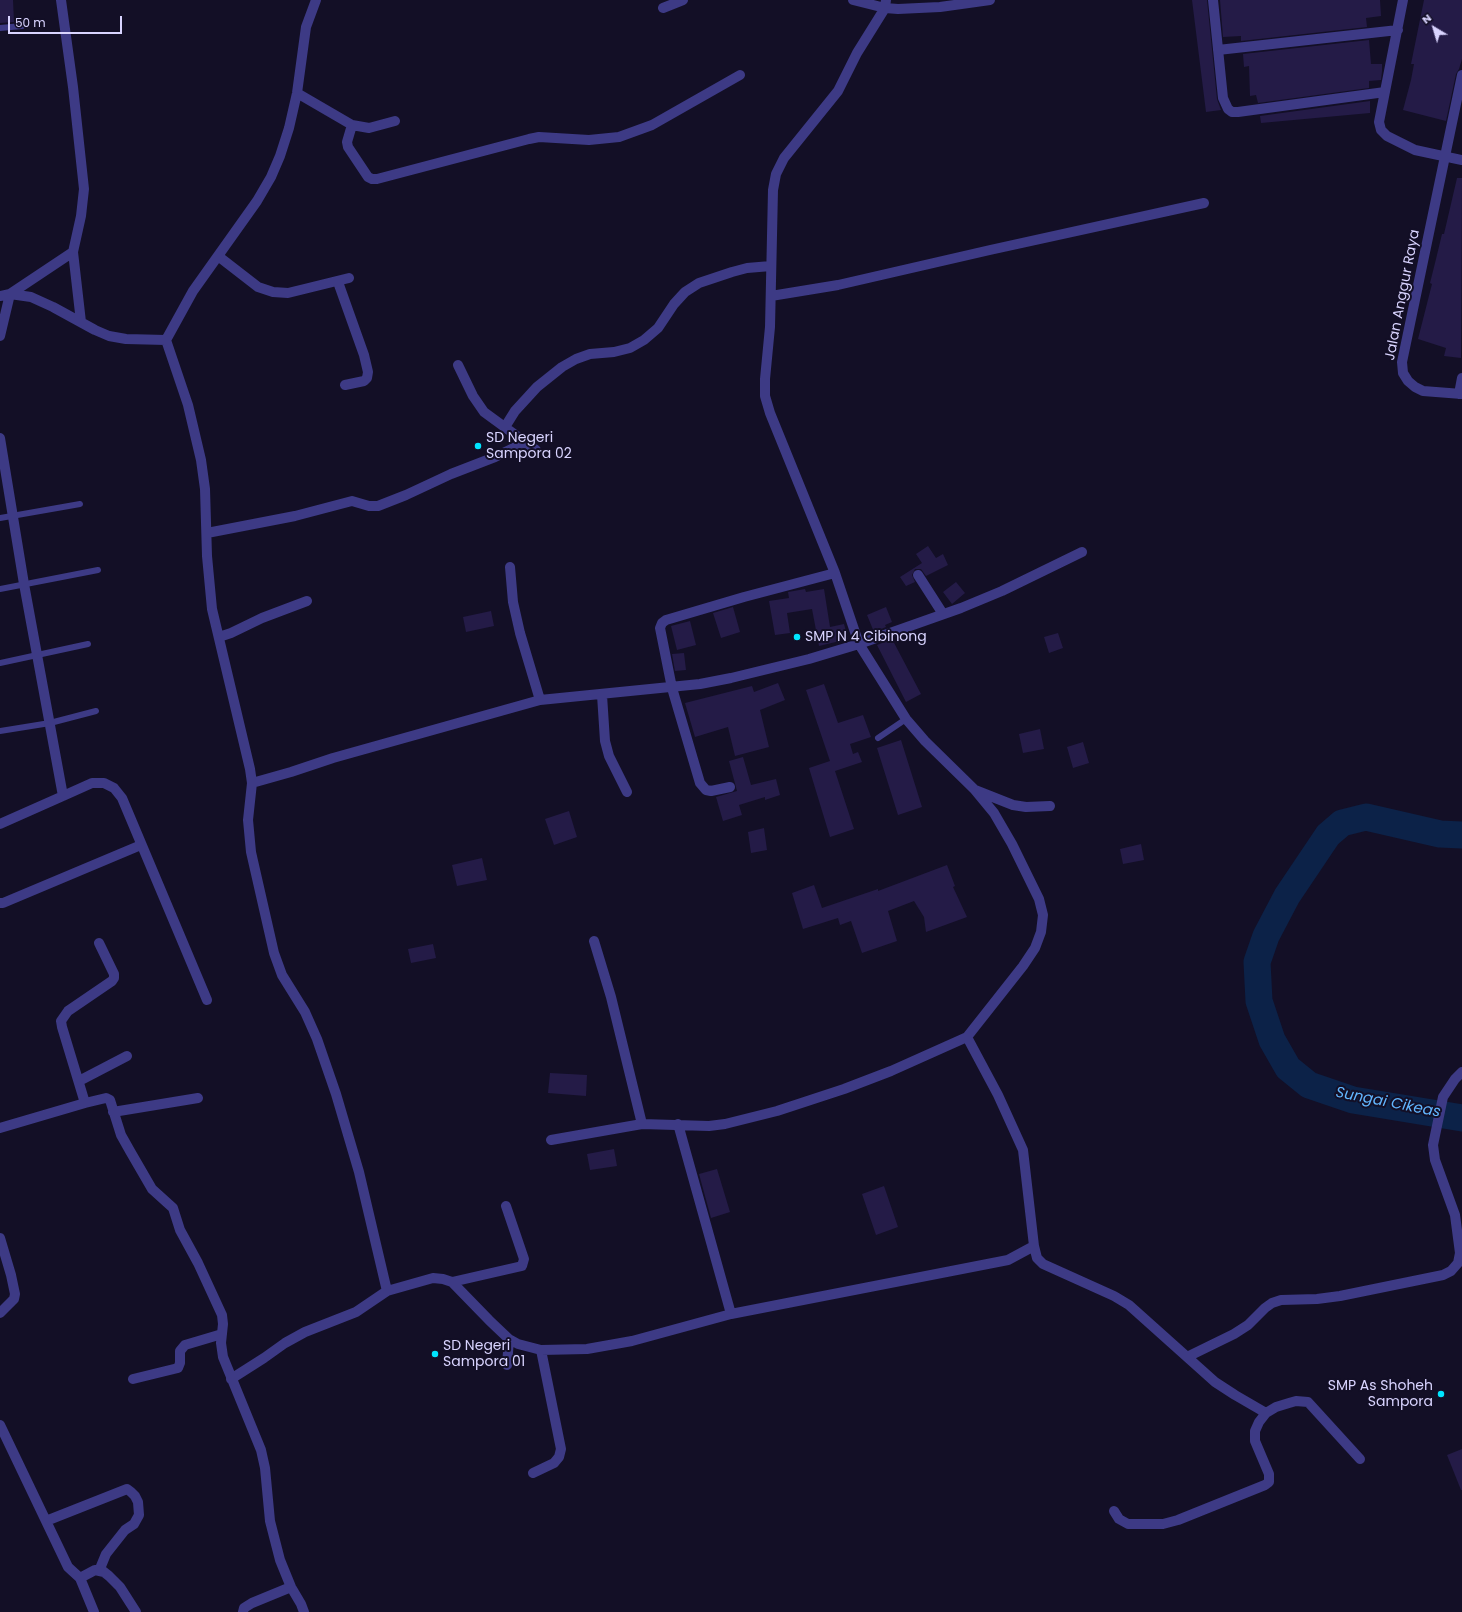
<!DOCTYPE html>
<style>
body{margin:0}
#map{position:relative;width:1462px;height:1612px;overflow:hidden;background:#130f26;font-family:Poppins,sans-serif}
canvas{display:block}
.north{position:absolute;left:1414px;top:8px;width:40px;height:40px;-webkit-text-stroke:3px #130f26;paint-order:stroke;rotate:322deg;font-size:11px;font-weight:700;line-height:16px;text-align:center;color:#d9d4ff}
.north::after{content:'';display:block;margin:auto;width:14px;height:18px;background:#d9d4ff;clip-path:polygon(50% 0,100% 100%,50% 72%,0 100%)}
.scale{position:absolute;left:8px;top:16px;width:114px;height:18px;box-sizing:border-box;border:2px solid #d9d4ff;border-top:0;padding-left:5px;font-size:12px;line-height:14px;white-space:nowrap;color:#d9d4ff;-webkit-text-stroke:3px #130f26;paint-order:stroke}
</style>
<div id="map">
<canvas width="1462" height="1612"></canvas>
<div class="north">N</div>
<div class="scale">50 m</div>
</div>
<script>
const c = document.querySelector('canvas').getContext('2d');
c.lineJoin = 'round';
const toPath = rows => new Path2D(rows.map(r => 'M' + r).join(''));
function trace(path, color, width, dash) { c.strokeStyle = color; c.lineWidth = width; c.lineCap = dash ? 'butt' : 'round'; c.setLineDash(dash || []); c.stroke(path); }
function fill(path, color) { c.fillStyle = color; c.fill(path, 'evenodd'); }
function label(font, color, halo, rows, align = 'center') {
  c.font = font + ' Poppins,sans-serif'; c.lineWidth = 4; c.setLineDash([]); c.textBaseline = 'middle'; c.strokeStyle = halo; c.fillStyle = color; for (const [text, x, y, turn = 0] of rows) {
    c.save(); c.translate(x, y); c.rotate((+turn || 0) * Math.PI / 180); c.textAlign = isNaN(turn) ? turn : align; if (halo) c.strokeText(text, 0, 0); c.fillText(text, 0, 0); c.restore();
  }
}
trace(toPath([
 [1462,835,1440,834,1366,817,1342,823,1328,835,1287,896,1266,936,1257,962,1259,1001,1272,1040,1288,1068,1309,1085,1353,1100,1462,1118]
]), '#0c2248', 27);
fill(toPath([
 [0,0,13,0,14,22,0,23],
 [1192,0,1207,0,1217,99,1221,110,1206,112],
 [1220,0,1380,0,1381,16,1366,18,1367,27,1241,41,1241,36,1223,37],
 [1424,0,1462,0,1462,59,1459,69,1456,74,1446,121,1403,110,1411,80,1414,64,1411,64],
 [1369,40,1371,64,1382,64,1382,71,1381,80,1369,81,1369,88,1258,103,1256,95,1250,96,1249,66,1244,67,1243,54],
 [1370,101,1370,113,1261,123,1260,116],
 [1457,178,1462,178,1461,358,1444,356,1446,348,1418,339,1432,284,1430,283,1436,259,1442,234,1444,234],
 [928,546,936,558,943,554,948,565,926,576,921,569,915,569,912,575,915,582,906,586,900,577,922,563,916,554],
 [956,582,965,593,952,604,943,592],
 [805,589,806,592,824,589,830,627,844,624,848,639,819,646,812,609,787,613,790,633,775,635,769,601,789,598,788,592],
 [733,607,740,632,721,638,713,613],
 [886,607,892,622,885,625,886,627,874,632,867,615],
 [491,611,494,626,466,632,463,617],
 [690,621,696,645,677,650,671,626],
 [1058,633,1063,648,1049,653,1044,637],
 [892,639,921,694,906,702,877,645],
 [684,653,686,670,675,671,672,654],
 [778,683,785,700,760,710,769,747,735,756,728,727,695,737,685,703,752,686,754,692],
 [824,684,838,723,863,715,871,737,850,744,853,754,858,752,862,762,835,771,854,829,830,837,809,768,830,761,806,690],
 [1040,729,1044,749,1023,753,1019,734],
 [901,740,922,807,898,815,877,748],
 [1083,742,1089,763,1073,768,1067,747],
 [743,757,751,785,776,779,780,795,765,800,765,797,739,805,742,815,723,821,716,797,737,791,729,761],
 [569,811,577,837,554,845,545,819],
 [764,828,767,850,751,853,748,832],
 [1141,844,1144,860,1123,864,1120,849],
 [482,858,487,880,457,886,452,865],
 [947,865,955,886,953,887,967,917,926,932,924,917,914,901,888,911,897,941,862,953,851,921,840,925,838,918,803,929,792,893,814,885,822,908,878,889,878,891],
 [433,944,436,958,411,963,408,949],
 [550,1073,587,1075,586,1096,548,1093],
 [614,1149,617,1166,590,1170,587,1154],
 [717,1169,730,1212,711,1218,699,1174],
 [884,1186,898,1227,876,1235,862,1194],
 [1462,1449,1462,1490,1461,1490,1447,1455]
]), '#241b47');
trace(toPath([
 [0,28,22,26],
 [0,518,80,504],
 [0,589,98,570],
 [0,663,88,644],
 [0,731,50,723,96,711],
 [878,738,906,719]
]), '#3d3a85', 6);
trace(toPath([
 [316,0,306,27,297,93,289,128,280,156,271,177,257,201,193,291,166,340,188,405,201,460,205,489,207,556,212,609,250,769,252,783,248,820,251,852,274,953,282,975,305,1012,317,1039,336,1094,359,1172,387,1291],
 [853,0,885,8,898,9,940,7,990,0],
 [1213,0,1223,98,1228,109,1232,112,1238,112,1385,92],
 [1403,0,1379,122,1381,130,1387,136,1415,150,1462,160],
 [663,8,683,0],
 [1218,50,1398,30],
 [1462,75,1402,362,1403,373,1408,381,1415,387,1423,391,1462,394],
 [297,93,352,125,369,128,395,121],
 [352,125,347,142,348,147,368,177,372,179,377,179,529,139,539,137,589,140,619,137,652,125,740,75],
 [73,252,81,322],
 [218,256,258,287,273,292,288,293,349,278],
 [338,282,364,355,368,372,367,378,364,381,345,385],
 [0,296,10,294,31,297,53,307,95,330,109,336,126,339,166,340],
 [771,296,838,285,990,250,1204,203],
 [0,336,10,294,73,252,81,216,84,189,73,87,61,0],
 [458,365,473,396,484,412,536,450],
 [1459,394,1462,378],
 [505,427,515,411,537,387,562,367,576,359,590,354,614,352,630,348,644,340,658,328,674,304,685,292,699,283,732,272,747,268,771,266],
 [0,438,24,584,63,796,0,824],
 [207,533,295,516,352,501,369,506,378,506,406,495,451,474,495,457,526,442],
 [510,567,513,602,520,633,540,700],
 [918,575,943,614],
 [219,637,231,633,262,618,307,601],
 [602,695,605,741,609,756,627,792],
 [252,783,291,772,333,758,540,700,700,684,731,678,809,659,859,644,961,608,1002,591,1082,552],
 [730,787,711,791,706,790,700,783,672,688,660,628,662,623,666,620,744,597,835,573],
 [975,790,1013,805,1026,807,1050,806],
 [63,796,92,783,104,783,114,788,122,798,207,1000],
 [0,903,3,903,141,845],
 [594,941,611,997,642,1124],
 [967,1037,998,1095,1023,1150,1034,1246],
 [79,1081,127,1056],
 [85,1103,62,1027,61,1021,68,1011,112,981,114,978,114,974,99,943],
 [113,1112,198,1098],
 [678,1124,731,1314],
 [0,1128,85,1103,106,1098,110,1100,121,1135,130,1151,152,1189,173,1208,180,1230,198,1263,222,1315,223,1324,221,1343,223,1357,261,1450,265,1468,270,1521,280,1560,291,1587,301,1604,304,1612],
 [551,1140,642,1124,709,1126,725,1124,777,1111,844,1089,891,1071,967,1037,1023,966,1035,948,1041,932,1043,915,1039,899,1012,844,994,813,975,790,925,741,906,719,859,644,835,573,770,413,765,396,765,379,770,327,773,190,776,174,784,158,838,91,857,53,885,8,886,0],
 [0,1238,11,1275,15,1294,14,1299,0,1313],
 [452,1282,522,1266,524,1259,506,1206],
 [1187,1357,1234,1334,1248,1325,1265,1308,1272,1303,1281,1300,1317,1299,1340,1296,1443,1275,1451,1271,1458,1263,1460,1253,1455,1215,1435,1160,1433,1145,1443,1097,1455,1079,1462,1072],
 [507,1365,509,1339],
 [133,1379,178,1368,180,1363,180,1351,185,1345,222,1334],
 [231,1379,264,1358,285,1343,305,1332,356,1312,387,1291,433,1278,443,1279,452,1282,489,1320,509,1339,518,1344,541,1350,587,1349,632,1341,731,1314,1008,1260,1034,1246,1037,1258,1043,1264,1114,1296,1129,1305,1215,1382,1235,1395,1266,1413,1276,1407,1289,1403,1296,1401,1308,1402,1360,1459],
 [0,1425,68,1567,80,1578,95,1570,104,1572,109,1576,120,1587,136,1612],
 [533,1473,554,1463,559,1457,561,1449,541,1350],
 [1114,1511,1119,1519,1128,1524,1163,1524,1178,1520,1265,1485,1269,1482,1269,1474,1255,1441,1255,1431,1259,1422,1266,1413],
 [46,1521,127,1489,131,1492,135,1496,138,1502,139,1515,134,1524,125,1530,106,1554,99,1571],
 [80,1578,94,1612],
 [243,1612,244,1608,252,1603,291,1587]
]), '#3d3a85', 10);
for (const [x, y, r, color] of [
 [478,446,4,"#00e5ff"],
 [797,637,4,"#00e5ff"],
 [435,1354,4,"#00e5ff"],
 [1441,1394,4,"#00e5ff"]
]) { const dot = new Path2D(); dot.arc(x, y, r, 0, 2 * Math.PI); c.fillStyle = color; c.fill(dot); trace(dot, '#130f26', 1.5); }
label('14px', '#d9d4ff', '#130f26', [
 ["Jalan Anggur Raya",1403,295,-79]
]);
label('14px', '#d9d4ff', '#130f26', [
 ["SD Negeri",486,438],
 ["Sampora 02",486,454],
 ["SMP N 4 Cibinong",805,637],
 ["SD Negeri",443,1346],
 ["Sampora 01",443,1362],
 ["SMP As Shoheh",1433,1386,"right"],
 ["Sampora",1433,1402,"right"]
], 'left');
label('italic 15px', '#62b6ff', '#130f26', [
 ["Sungai Cikeas",1388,1103,11]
]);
</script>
